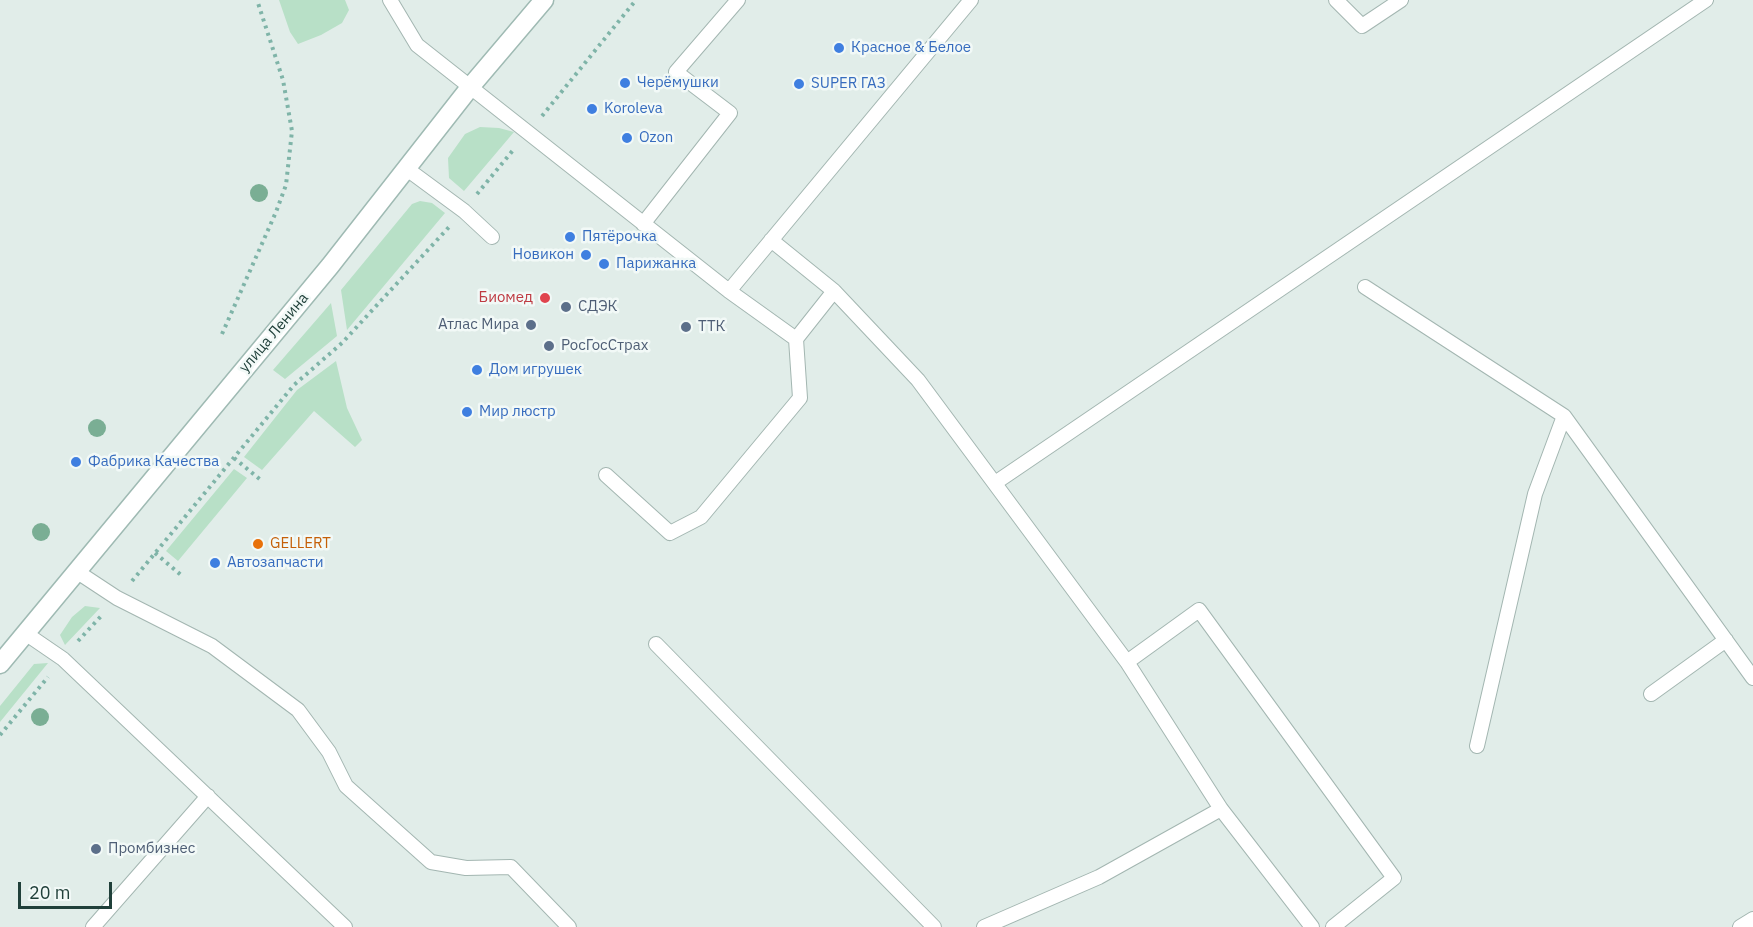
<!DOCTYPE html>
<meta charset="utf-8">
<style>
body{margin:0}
#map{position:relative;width:1753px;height:927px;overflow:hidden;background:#e1ede9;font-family:"IBM Plex Sans",sans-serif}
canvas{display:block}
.scale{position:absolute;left:18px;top:882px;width:94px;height:27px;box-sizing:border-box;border:3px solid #20403a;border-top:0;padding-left:8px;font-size:18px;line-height:21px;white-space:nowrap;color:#20403a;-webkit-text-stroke:4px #f2f9f7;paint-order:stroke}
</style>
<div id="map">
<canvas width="1753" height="927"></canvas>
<div class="scale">20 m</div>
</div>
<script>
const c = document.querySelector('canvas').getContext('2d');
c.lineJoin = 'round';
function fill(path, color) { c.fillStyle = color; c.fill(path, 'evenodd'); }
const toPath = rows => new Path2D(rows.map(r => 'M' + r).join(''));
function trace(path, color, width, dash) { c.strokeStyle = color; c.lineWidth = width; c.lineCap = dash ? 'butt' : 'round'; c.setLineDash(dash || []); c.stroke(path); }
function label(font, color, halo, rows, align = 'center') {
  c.font = font + ' "IBM Plex Sans",sans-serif'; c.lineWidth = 5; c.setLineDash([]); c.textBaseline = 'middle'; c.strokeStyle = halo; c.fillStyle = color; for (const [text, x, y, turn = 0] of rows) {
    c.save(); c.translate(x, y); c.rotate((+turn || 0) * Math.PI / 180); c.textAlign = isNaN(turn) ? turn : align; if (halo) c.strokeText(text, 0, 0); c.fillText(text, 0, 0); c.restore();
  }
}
fill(toPath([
 [279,0,345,0,349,10,342,23,321,35,298,44,290,32],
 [480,127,499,128,514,132,464,191,449,178,448,158,465,134],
 [420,201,432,203,445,213,347,330,341,290,412,204],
 [331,303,337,336,285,379,273,370],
 [336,361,347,408,362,440,355,447,314,411,262,470,244,457,297,390],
 [234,469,247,478,178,561,166,551],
 [85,606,100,608,65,645,60,635,72,617],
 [48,663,0,722,0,706,34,664]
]), '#b8e0c7');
const lane = toPath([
 [390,0,417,45,729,291,796,339,834,291,918,380,1127,662,1221,809,1312,927],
 [1336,0,1362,26,1401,0],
 [407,169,464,211,492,237],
 [643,224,730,113,676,72,738,0],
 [771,240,834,291],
 [1365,287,1564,416],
 [729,291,971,0],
 [606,475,670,533,701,517,800,398,796,339],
 [995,483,1706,0],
 [76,571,117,598,212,646,298,710,329,752,346,786,431,862,466,868,511,867,569,927],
 [25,633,63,659,345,927],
 [656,644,934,927],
 [1127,662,1199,610,1394,878,1333,927],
 [1651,694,1726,640],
 [1477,746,1535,494,1564,416,1753,678],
 [93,927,208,796],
 [984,927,1099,877,1221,809],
 [1740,927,1753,919]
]);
const secondary = toPath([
 [0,664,330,266,471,86,544,0]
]);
trace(lane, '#a3b6b1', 16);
trace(secondary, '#9fbab3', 21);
trace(toPath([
 [542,116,636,0],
 [477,194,514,149],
 [222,334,276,212,286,185,292,131,283,80,257,0],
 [234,458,262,481],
 [155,553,181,575],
 [132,581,294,385,342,343,449,227],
 [78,641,103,614],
 [0,735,48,677]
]), '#7fb4a8', 4, [3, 4.5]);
trace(lane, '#fff', 14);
trace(secondary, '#fff', 18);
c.fillStyle = '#7aae94';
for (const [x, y] of [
 [259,193],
 [97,428],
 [41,532],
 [40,717]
]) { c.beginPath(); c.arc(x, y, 9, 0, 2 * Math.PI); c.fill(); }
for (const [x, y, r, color] of [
 [839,48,6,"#3f7fe0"],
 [625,83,6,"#3f7fe0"],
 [799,84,6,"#3f7fe0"],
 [592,109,6,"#3f7fe0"],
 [627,138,6,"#3f7fe0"],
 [570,237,6,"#3f7fe0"],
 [586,255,6,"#3f7fe0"],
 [604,264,6,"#3f7fe0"],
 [545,298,6,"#e0444e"],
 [566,307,6,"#5c6f8a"],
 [531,325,6,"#5c6f8a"],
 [686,327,6,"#5c6f8a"],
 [549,346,6,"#5c6f8a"],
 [477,370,6,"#3f7fe0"],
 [467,412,6,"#3f7fe0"],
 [76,462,6,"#3f7fe0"],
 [258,544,6,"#e8710a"],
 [215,563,6,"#3f7fe0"],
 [96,849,6,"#5c6f8a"]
]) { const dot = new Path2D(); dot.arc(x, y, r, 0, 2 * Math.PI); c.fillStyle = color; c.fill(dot); trace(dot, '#f2f9f7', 2); }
label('15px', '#366cbe', '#f2f9f7', [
 ["Красное & Белое",851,48],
 ["Черёмушки",637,83],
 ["SUPER ГАЗ",811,84],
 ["Koroleva",604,109],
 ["Ozon",639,138],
 ["Пятёрочка",582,237],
 ["Новикон",574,255,"right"],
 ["Парижанка",616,264],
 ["Дом игрушек",489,370],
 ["Мир люстр",479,412],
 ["Фабрика Качества",88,462],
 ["Автозапчасти",227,563]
], 'left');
label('15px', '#be3a42', '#f2f9f7', [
 ["Биомед",533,298]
], 'right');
label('15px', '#4e5e75', '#f2f9f7', [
 ["СДЭК",578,307],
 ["Атлас Мира",519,325,"right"],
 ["ТТК",698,327],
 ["РосГосСтрах",561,346],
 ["Промбизнес",108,849]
], 'left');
label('15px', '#20403a', '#f2f9f7', [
 ["улица Ленина",274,333,-50]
]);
label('15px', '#c56008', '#f2f9f7', [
 ["GELLERT",270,544]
], 'left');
</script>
